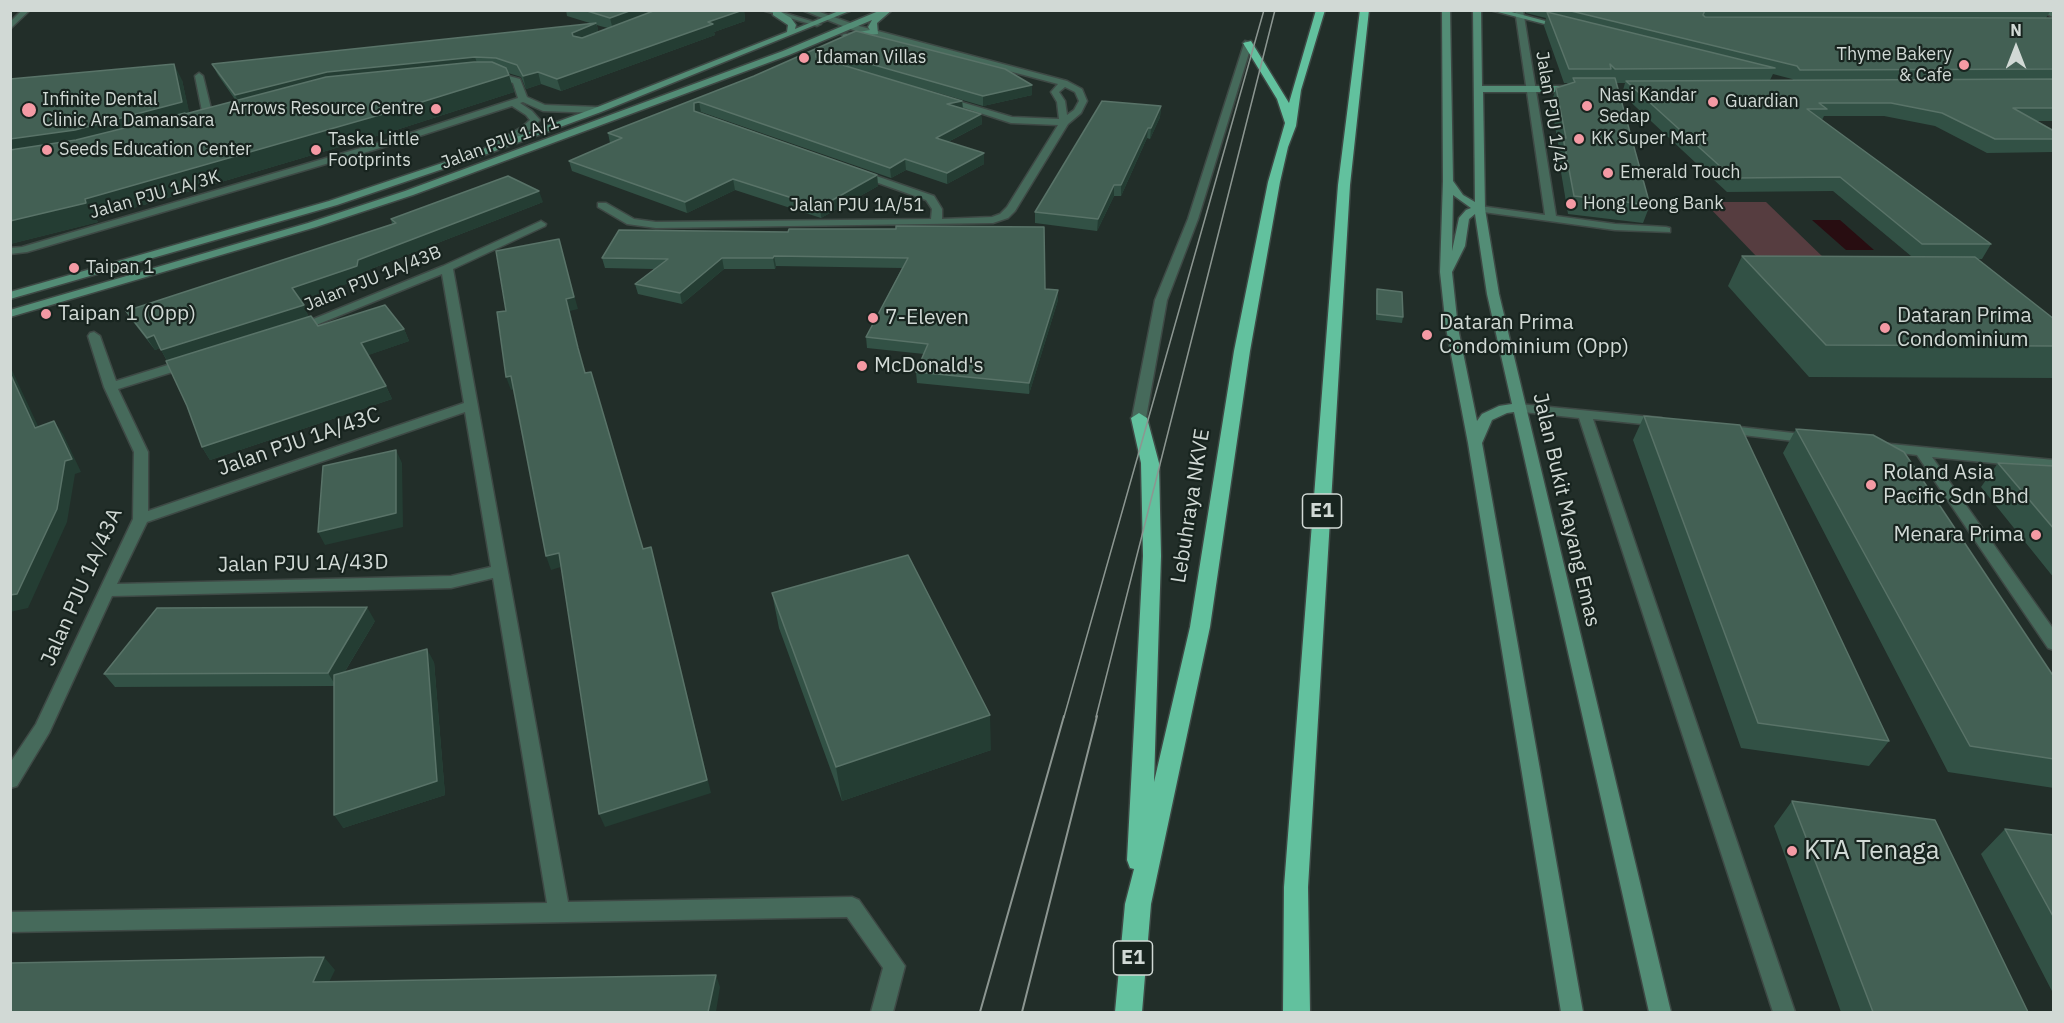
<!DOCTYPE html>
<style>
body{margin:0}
#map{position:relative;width:2064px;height:1023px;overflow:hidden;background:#222e29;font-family:"IBM Plex Sans",sans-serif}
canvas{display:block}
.frame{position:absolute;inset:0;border:12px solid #d1d9d5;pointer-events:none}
.north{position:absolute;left:1986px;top:18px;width:60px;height:60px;-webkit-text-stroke:4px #18241f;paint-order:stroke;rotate:0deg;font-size:16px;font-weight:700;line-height:24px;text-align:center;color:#d1d9d5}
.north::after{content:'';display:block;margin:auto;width:21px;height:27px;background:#d1d9d5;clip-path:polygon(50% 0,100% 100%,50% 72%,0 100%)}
</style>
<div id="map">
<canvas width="2064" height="1023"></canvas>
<div class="frame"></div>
<div class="north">N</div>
</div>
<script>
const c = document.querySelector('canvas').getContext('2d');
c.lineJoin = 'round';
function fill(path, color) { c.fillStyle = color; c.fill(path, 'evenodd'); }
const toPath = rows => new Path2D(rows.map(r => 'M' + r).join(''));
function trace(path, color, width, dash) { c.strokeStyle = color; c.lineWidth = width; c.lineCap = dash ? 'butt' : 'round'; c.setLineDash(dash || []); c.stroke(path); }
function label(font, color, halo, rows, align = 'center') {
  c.font = font + ' "IBM Plex Sans",sans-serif'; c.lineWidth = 4.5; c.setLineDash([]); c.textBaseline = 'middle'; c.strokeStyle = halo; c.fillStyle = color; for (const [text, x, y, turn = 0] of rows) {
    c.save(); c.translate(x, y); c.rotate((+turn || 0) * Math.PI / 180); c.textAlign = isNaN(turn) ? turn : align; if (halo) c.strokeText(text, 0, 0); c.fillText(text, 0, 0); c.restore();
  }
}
fill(toPath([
 [1704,202,1766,202,1824,258,1757,257]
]), '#563d40');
fill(toPath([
 [1812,220,1840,220,1874,250,1846,250]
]), '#280d11');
const street = toPath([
 [22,10,30,10,10,29,10,22,22,10],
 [762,10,775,10,821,24,817,26,762,10],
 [802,10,814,10,859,26,1067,81,1082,89,1087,101,1081,113,1068,124,1015,211,1008,218,993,223,656,228,627,224,598,207,598,203,606,203,634,219,656,222,931,219,932,209,926,200,856,175,854,173,859,170,934,196,942,209,942,219,992,217,1000,214,1007,207,1058,125,1011,123,940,100,944,97,1012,117,1059,119,1057,102,1051,92,1058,84,853,30,802,10],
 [1065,87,1075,92,1079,101,1074,110,1067,115,1065,101,1059,92,1065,87],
 [1515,10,1523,10,1556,216,1615,224,1666,227,1670,228,1670,232,1615,230,1476,211,1475,209,1480,206,1545,215,1515,10],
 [2041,10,2050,10,2054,13,2054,18,2041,10],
 [1245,41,1252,43,1198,219,1167,300,1146,418,1144,421,1134,421,1132,418,1155,300,1188,219,1245,41],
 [490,71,520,79,527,97,545,105,598,107,602,110,598,113,543,111,523,102,520,103,532,111,540,120,538,122,528,131,484,155,476,153,522,127,530,120,526,115,512,106,404,141,27,252,10,254,10,248,22,247,398,137,518,98,513,83,487,76,487,72,490,71],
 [199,73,203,76,214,121,209,124,204,121,195,76,199,73],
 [541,221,546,224,545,226,453,269,568,902,852,897,859,900,905,966,893,1012,871,1012,883,968,847,917,10,932,10,912,547,903,493,578,451,588,112,596,49,733,17,786,10,788,10,763,36,724,133,519,134,452,104,387,88,336,90,333,94,332,100,336,116,381,190,358,196,362,195,365,118,389,148,452,148,511,464,403,442,274,299,332,295,333,289,329,443,266,541,221],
 [465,412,491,567,451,576,117,584,147,522,465,412],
 [1519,404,1662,418,1669,422,1662,426,1593,419,1795,1012,1773,1012,1579,418,1514,411,1512,408,1514,405,1519,404],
 [1722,425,1811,435,1818,439,1811,443,1717,432,1715,429,1722,425],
 [1880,443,2054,460,2054,469,1932,457,2054,630,2054,650,2048,648,1917,455,1875,450,1873,447,1880,443]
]);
const secondary = toPath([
 [841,10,852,10,601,112,484,155,337,205,10,299,10,292,329,201,478,151,595,108,787,32,788,25,773,15,773,11,779,11,791,18,796,25,795,29,841,10],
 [881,10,892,10,877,23,878,34,846,37,842,35,870,30,868,27,872,20,789,55,413,195,316,227,10,317,10,310,308,223,405,191,783,51,881,10],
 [1442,10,1450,10,1453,181,1463,195,1475,202,1473,10,1481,10,1482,86,1574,86,1578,89,1574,92,1483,92,1485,209,1499,294,1671,1012,1649,1012,1514,412,1507,413,1492,420,1482,443,1583,1012,1561,1012,1468,443,1446,328,1440,272,1443,181,1442,10],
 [1453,195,1471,208,1466,210,1459,218,1452,251,1453,195],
 [1475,214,1487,294,1512,404,1499,406,1482,414,1477,421,1458,328,1452,272,1465,246,1469,219,1475,214],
 [1490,10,1504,10,1568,27,1564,29,1490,10]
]);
const highway = toPath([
 [1316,10,1325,10,1301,90,1296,126,1288,147,1280,182,1250,351,1210,627,1151,904,1142,1012,1115,1012,1125,904,1134,869,1130,868,1127,860,1143,556,1141,463,1131,418,1139,413,1147,418,1159,463,1161,556,1154,782,1190,627,1234,351,1268,182,1285,123,1277,99,1243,43,1251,41,1289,103,1316,10],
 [1360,10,1369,10,1350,185,1308,887,1310,1012,1283,1012,1284,887,1338,185,1360,10]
]);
trace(street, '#3e4945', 3);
trace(secondary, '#3e4945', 3);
trace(highway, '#3e4945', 3);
fill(street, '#466a5b');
fill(secondary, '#538d76');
fill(highway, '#62c19e');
trace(toPath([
 [1064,717,1264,10],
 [1096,717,1275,10]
]), '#8c9691', 1.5);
trace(toPath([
 [980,1012,1064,716],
 [1022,1012,1097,716]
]), '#8c9691', 2);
fill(toPath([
 [566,10,744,10,745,21,714,32,715,35,561,91,541,84,526,89,521,77,508,73,514,92,390,132,96,219,98,222,10,244,10,79,182,80,189,113,236,101,218,75,212,64,593,24,567,16],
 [597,25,600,26,608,28,598,32],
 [1524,10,2051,10,2046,18,2054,18,2054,121,2036,121,2054,131,2054,152,1987,153,1935,126,1884,116,1824,116,1822,120,1991,244,1982,259,1978,259,2054,319,2054,378,1809,377,1728,286,1742,256,1911,256,1833,191,1727,192,1622,94,1625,83,1616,83,1650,205,1643,223,1568,214,1558,154,1559,149,1551,104,1556,88,1569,83,1564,83,1544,26,1546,18,1526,13],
 [1773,74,1792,79,1793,80,1770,80],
 [856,31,1032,95,983,106,921,88,962,101,963,108,981,114,982,124,948,142,984,164,947,184,906,170,891,178,701,112,699,112,877,175,878,186,821,218,735,190,687,213,572,171,569,161,610,143,608,133,754,76],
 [1161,106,1160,117,1150,139,1147,138,1121,196,1114,196,1097,231,1035,223,1035,212],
 [543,202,363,272,363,278,300,300,309,317,318,326,404,329,409,341,368,355,386,386,392,399,210,460,202,447,187,406,167,361,160,348,155,350,134,323,126,311,392,224,391,219],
 [788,232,1045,289,1058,290,1058,300,1029,394,917,383,916,372,924,354,867,348,866,337,902,268,776,266,775,269,724,269,682,304,638,294,635,284,654,269,605,268,602,258],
 [1377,289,1403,317,1402,323,1376,320,1376,295],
 [1644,416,1889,741,1869,766,1741,748,1633,440],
 [1796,429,2054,677,2054,788,1948,772,1783,453],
 [1998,463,2054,466,2054,578,1981,487],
 [772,593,991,750,842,801,779,628],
 [375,621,344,673,434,662,445,795,343,828,334,686,115,687,104,674],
 [1792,801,2028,1012,1841,1012,1774,826],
 [2005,829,2054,835,2054,995,1981,854]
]), '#325145');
fill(toPath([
 [632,10,664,10,613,30,610,18],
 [744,10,745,21,714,32,715,35,561,91,557,79,708,22],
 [596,23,599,34,575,44,572,33],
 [825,51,826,61,817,67,816,53],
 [475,57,479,69,241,107,235,95,327,72],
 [174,64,182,80,191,120,86,148,10,150,10,139],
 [538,72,541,84,526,89,523,76],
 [509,75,514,92,390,132,96,219,98,222,10,244,10,221],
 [1032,85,1032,95,983,106,983,96],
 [962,101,963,111,947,104],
 [699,102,701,112,696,113,694,111,694,103],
 [1161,106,1160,117,1150,139,1151,128],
 [981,114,982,124,936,148,936,138],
 [1148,128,1147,138,1121,196,1121,185],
 [984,153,984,164,947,184,947,173],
 [905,159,906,170,891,178,890,168],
 [877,175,878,186,821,218,820,207],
 [733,179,735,190,687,213,685,202],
 [1114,185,1114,196,1097,231,1098,219],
 [539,191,543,202,363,272,363,278,298,301,292,288,358,260],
 [562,251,578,309,570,311,582,361,566,299],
 [774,256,776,266,775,269,773,258],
 [722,258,724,269,682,304,680,293],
 [1058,290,1058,300,1029,394,1029,383],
 [304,305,309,318,168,362,161,350],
 [404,329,409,341,366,356,361,343],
 [154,335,161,348,155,350,147,338],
 [10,366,45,441,35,428,10,373],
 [511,376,515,389,511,390,506,377],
 [386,386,392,399,210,460,202,447],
 [54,421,63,434,81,472,75,474,67,522,28,608,10,612,10,595],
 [396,450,402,463,403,527,325,545,318,532],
 [651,547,711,793,605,827,599,814],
 [559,553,564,566,551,570,546,556],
 [367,607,375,621,336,686,328,673],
 [427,649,434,662,445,795,343,828,334,815],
 [990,715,991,750,842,801,836,767],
 [324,957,335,970,323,995,313,982],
 [716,975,720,987,716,1012,708,1012]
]), '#243d33');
const building = toPath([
 [584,10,632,10,610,18,584,10],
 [656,10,743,10,708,22,713,24,557,79,538,72,523,76,517,65,496,58,475,57,327,72,235,95,212,64,596,23,572,33,573,36,582,38,656,10],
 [1567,10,1705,10,1703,15,1705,17,2054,18,2054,69,1800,70,1797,66,1567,10],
 [1547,12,1775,68,1615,69,1610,64,1611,69,1569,69,1547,12],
 [856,31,1005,69,1032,85,983,96,825,51,816,53,816,57,962,101,947,104,981,114,936,138,984,153,947,173,905,159,890,168,699,102,694,103,694,111,877,175,820,207,733,179,685,202,569,161,622,138,608,133,754,76,856,31],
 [474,62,492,62,506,68,509,75,383,114,85,199,86,203,10,221,10,150,76,140,185,113,185,114,326,77,474,62],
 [174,64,182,102,75,130,10,139,10,79,174,64],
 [1573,78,1615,78,1650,205,1574,196,1563,137,1566,138,1556,88,1575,82,1573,78],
 [2054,79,2054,108,2013,108,2054,131,2054,139,1995,139,1942,113,1891,103,1819,103,1827,109,1807,109,1991,244,1922,244,1840,177,1733,178,1626,81,2054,79],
 [1102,101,1161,106,1151,128,1148,128,1121,185,1114,185,1098,219,1035,212,1102,101],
 [508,176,539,191,358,260,357,266,292,288,304,305,161,350,154,335,147,338,126,311,396,223,391,219,508,176],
 [896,226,1044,227,1045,289,1058,290,1029,383,916,372,928,344,866,337,908,258,774,256,773,258,722,258,680,293,635,284,668,259,602,258,619,230,788,232,789,229,896,229,896,226],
 [559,239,574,297,566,299,578,348,585,373,591,372,643,549,651,547,707,780,599,814,559,553,546,556,511,376,506,377,497,312,506,311,496,251,559,239],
 [1742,256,1975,257,2054,319,2054,346,1826,345,1742,256],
 [1377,289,1402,292,1403,317,1377,314,1377,289],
 [385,305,404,329,361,343,386,386,202,447,187,406,166,361,311,316,318,326,385,305],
 [10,373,35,428,54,421,72,459,65,461,57,509,17,594,10,595,10,373],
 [1644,416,1740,425,1889,741,1758,723,1644,416],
 [1796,429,1873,435,1904,452,2054,677,2054,759,1970,746,1796,429],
 [396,450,396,513,318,532,323,466,396,450],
 [1998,463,2054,466,2054,529,1998,463],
 [908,555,990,715,836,767,772,593,908,555],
 [367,607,328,673,104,674,157,608,367,607],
 [427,649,437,781,334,815,334,675,427,649],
 [1792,801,1935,820,2028,1012,1873,1012,1792,801],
 [2005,829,2054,835,2054,918,2005,829],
 [324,957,313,982,716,975,708,1012,10,1012,10,963,324,957]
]);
fill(building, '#436054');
trace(building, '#597368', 1.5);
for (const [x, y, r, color] of [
 [804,58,6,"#f49aa4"],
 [1964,65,6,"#f49aa4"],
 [1713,102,6,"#f49aa4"],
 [1587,106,6,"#f49aa4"],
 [436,109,6,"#f49aa4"],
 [29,110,8,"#f49aa4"],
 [1579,139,6,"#f49aa4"],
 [47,150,6,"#f49aa4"],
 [316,150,6,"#f49aa4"],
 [1608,173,6,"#f49aa4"],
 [1571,204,6,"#f49aa4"],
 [74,268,6,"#f49aa4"],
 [46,314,6,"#f49aa4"],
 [873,318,6,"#f49aa4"],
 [1885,328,6,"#f49aa4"],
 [1427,335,6,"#f49aa4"],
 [862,366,6,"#f49aa4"],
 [1871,485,6,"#f49aa4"],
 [2036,535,6,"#f49aa4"],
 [1792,851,6,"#f49aa4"]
]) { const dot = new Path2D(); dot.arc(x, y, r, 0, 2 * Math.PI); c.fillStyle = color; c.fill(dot); trace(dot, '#18241f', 2); }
label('18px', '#d1d9d5', '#18241f', [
 ["Thyme Bakery",1952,55,"right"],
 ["& Cafe",1952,76,"right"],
 ["Idaman Villas",816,58],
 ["Nasi Kandar",1599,96],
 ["Sedap",1599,117],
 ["Infinite Dental",42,100],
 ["Clinic Ara Damansara",42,121],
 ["Guardian",1725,102],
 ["Arrows Resource Centre",424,109,"right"],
 ["KK Super Mart",1591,139],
 ["Taska Little",328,140],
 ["Footprints",328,161],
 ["Seeds Education Center",59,150],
 ["Emerald Touch",1620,173],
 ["Hong Leong Bank",1583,204],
 ["Taipan 1",86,268]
], 'left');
label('18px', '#d1d9d5', '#18241f', [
 ["Jalan PJU 1/43",1551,112,81],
 ["Jalan PJU 1A/1",500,143,-20],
 ["Jalan PJU 1A/3K",155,195,-16],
 ["Jalan PJU 1A/51",857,206],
 ["Jalan PJU 1A/43B",373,279,-22]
]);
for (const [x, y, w] of [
 [1322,511,39],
 [1133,958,39]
]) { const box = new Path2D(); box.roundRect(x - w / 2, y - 17, w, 34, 4.5); c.fillStyle = '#18241f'; c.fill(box); trace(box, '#d1d9d5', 1.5); }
label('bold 20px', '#d1d9d5', null, [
 ["E1",1322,511],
 ["E1",1133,958]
]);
label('21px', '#d1d9d5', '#18241f', [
 ["Taipan 1 (Opp)",58,314],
 ["Dataran Prima",1897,316],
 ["Condominium",1897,340],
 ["7-Eleven",885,318],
 ["Dataran Prima",1439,323],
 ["Condominium (Opp)",1439,347],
 ["McDonald's",874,366],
 ["Roland Asia",1883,473],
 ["Pacific Sdn Bhd",1883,497],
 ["Menara Prima",2024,535,"right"]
], 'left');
label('21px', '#d1d9d5', '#18241f', [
 ["Jalan PJU 1A/43C",299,442,-19],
 ["Lebuhraya NKVE",1191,506,-81],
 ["Jalan Bukit Mayang Emas",1566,510,77],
 ["Jalan PJU 1A/43D",303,564,-1],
 ["Jalan PJU 1A/43A",82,587,-66]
]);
label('26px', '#d1d9d5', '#18241f', [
 ["KTA Tenaga",1804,851]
], 'left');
</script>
